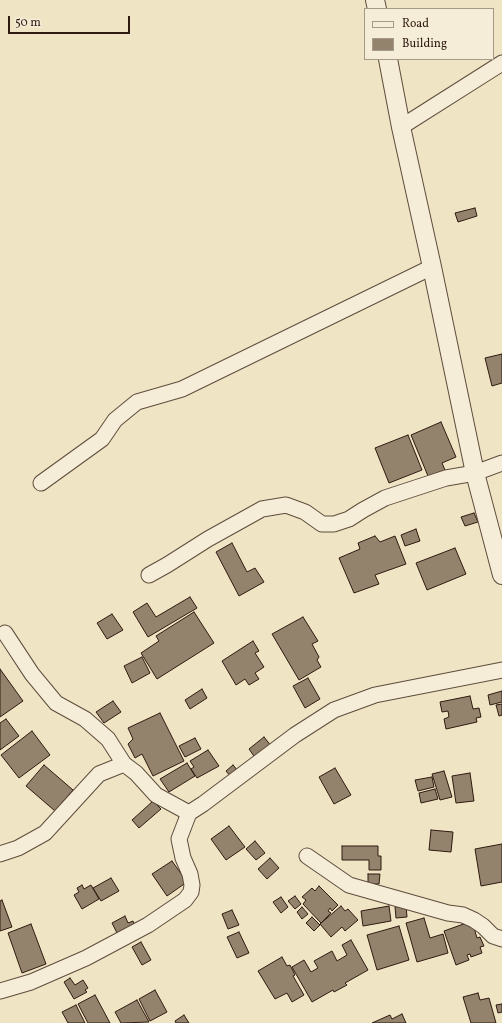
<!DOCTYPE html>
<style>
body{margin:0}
#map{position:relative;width:502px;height:1023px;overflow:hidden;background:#efe4c3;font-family:Vollkorn,serif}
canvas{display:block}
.legend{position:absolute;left:364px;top:8px;width:130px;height:52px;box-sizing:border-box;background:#f5edd8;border:1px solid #a69988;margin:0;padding:5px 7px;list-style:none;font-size:12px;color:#2f1a10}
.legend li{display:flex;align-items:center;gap:8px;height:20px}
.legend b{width:20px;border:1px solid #a69988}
.scale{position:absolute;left:8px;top:16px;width:122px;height:18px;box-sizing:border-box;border:2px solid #2f1a10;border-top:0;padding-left:5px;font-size:12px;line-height:14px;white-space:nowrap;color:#2f1a10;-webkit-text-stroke:3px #f5edd8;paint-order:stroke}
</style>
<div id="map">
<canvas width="502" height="1023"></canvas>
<ul class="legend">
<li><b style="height:5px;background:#f5edd8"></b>Road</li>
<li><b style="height:11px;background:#93836d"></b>Building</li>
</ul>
<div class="scale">50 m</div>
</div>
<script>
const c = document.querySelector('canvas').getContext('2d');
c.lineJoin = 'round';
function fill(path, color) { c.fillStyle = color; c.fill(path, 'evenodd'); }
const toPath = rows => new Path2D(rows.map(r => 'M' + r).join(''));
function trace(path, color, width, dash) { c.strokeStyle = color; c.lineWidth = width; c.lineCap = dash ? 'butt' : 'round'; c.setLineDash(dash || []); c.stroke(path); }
const building = toPath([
 [475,208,477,216,458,222,455,213,475,208],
 [502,354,502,383,492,386,485,358,502,354],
 [441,422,456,457,442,463,445,470,428,476,411,435,441,422],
 [408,435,422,470,389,483,375,448,408,435],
 [474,513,478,522,465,526,461,517,474,513],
 [416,529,420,541,405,546,401,535,416,529],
 [375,536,380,542,395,536,406,564,375,575,379,584,354,593,339,558,360,549,358,543,375,536],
 [232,543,247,572,255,568,264,582,239,596,216,552,232,543],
 [455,548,466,574,427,590,416,563,455,548],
 [190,597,197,608,148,637,133,612,147,603,156,617,190,597],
 [194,612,214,643,157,679,141,653,159,641,156,636,194,612],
 [112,614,123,630,107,639,97,623,112,614],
 [303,617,318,641,312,644,319,657,317,660,321,667,299,680,272,634,303,617],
 [253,641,259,651,255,653,264,667,255,673,259,679,249,685,245,679,236,685,222,661,253,641],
 [142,657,150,673,132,683,124,666,142,657],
 [0,669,23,701,0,717,0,669],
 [308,678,320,699,305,708,293,686,308,678],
 [202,689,207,698,190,709,185,700,202,689],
 [502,691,502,702,490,705,488,695,502,691],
 [470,696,473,709,479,708,481,717,476,718,477,722,446,729,444,719,449,717,448,711,442,712,440,702,470,696],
 [113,701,121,712,104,723,96,712,113,701],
 [502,704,502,715,499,716,496,705,502,704],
 [160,713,184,761,153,776,142,754,135,758,128,744,133,739,128,728,160,713],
 [6,719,19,736,0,750,0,723,6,719],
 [32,731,50,755,19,778,1,755,32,731],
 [264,737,272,747,256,759,249,749,264,737],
 [195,738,201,749,185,757,179,746,195,738],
 [208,750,219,766,197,778,191,769,194,767,190,761,208,750],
 [187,763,195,776,169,792,160,779,187,763],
 [44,765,73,790,55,811,26,786,44,765],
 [233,765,238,771,231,777,226,771,233,765],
 [335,768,351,795,334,804,319,777,335,768],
 [444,771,452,797,440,800,432,774,444,771],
 [470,773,474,801,456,803,452,776,470,773],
 [432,777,434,787,418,791,415,780,432,777],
 [435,789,438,799,421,803,419,793,435,789],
 [153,801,161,809,139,828,132,820,153,801],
 [229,826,245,847,226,860,211,839,229,826],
 [431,830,453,832,451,852,429,850,431,830],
 [255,841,265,853,256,860,246,849,255,841],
 [502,844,502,882,481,886,475,849,502,844],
 [342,846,378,846,378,856,381,856,381,870,369,870,369,860,342,860,342,846],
 [270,858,279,868,267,879,258,869,270,858],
 [172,861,187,882,167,896,152,874,172,861],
 [368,874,380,874,379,884,368,884,368,874],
 [111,878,119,891,101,901,93,888,111,878],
 [82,885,84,889,91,885,99,899,82,909,74,895,79,892,77,888,82,885],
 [319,886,338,905,332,911,330,908,328,911,331,913,321,923,303,904,306,900,302,897,312,888,315,891,319,886],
 [295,896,301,904,295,909,288,901,295,896],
 [281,897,288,907,281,913,273,902,281,897],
 [2,900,12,927,0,931,0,901,2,900],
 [406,905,407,917,396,918,395,907,406,905],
 [341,906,345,911,348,909,358,920,345,931,342,927,331,937,320,924,341,906],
 [389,906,391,921,363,926,361,911,389,906],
 [302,907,308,914,302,919,297,912,302,907],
 [232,910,239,925,228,929,222,914,232,910],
 [125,916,128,923,133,921,135,926,118,935,112,923,125,916],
 [312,917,320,925,314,931,306,923,312,917],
 [424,918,430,938,443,934,448,953,417,962,406,923,424,918],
 [472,921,477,938,480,937,484,946,480,947,482,953,471,957,470,954,467,955,469,960,456,965,444,931,472,921],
 [31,924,46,964,22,973,8,933,31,924],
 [399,926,409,960,377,970,367,935,399,926],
 [239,932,249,953,237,958,227,937,239,932],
 [351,940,368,970,345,983,347,985,334,992,333,990,312,1002,292,967,304,960,311,972,318,968,314,961,332,951,337,961,347,955,342,945,351,940],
 [141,942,151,960,142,965,132,947,141,942],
 [282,957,287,966,290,965,295,975,293,976,304,995,292,1002,287,993,275,999,258,971,282,957],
 [70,978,75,985,83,980,88,988,85,990,87,992,74,999,64,982,70,978],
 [155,990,167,1012,150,1021,139,999,155,990],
 [478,993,480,1000,489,998,496,1023,471,1023,463,997,478,993],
 [95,995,110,1023,88,1023,78,1004,95,995],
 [137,1000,149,1022,121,1023,115,1012,137,1000],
 [502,1004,502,1012,498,1013,496,1005,502,1004],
 [76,1005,85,1023,68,1023,62,1012,76,1005],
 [402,1014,406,1023,372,1023,390,1015,392,1019,402,1014],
 [184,1015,189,1023,176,1023,175,1021,184,1015]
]);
fill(building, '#93836d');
trace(building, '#2f1a10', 1);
const minor = toPath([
 [401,127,502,63],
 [41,483,102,439,115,420,137,402,182,389,432,267],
 [149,575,167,565,208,539,262,509,286,505,305,512,322,524,334,524,349,519,363,510,385,498,446,478,475,473,502,463],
 [5,633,32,674,56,703,85,719,108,739,124,764],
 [0,854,18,848,45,833,99,774,124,764,136,773,156,795,189,813,203,804,295,735,334,710,375,695,502,670],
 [307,856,349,885,448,913,463,915,474,920,483,926,493,936,502,939],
 [0,991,31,982,86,958,148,925,185,900,191,892,192,885,190,874,183,858,179,839,189,813]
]);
const tertiary = toPath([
 [375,0,377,9],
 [388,59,401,127,432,267,475,473,502,575]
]);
trace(minor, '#5f4c3d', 17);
trace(tertiary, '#5f4c3d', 20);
trace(minor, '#f5edd8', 15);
trace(tertiary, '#f5edd8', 18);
</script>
